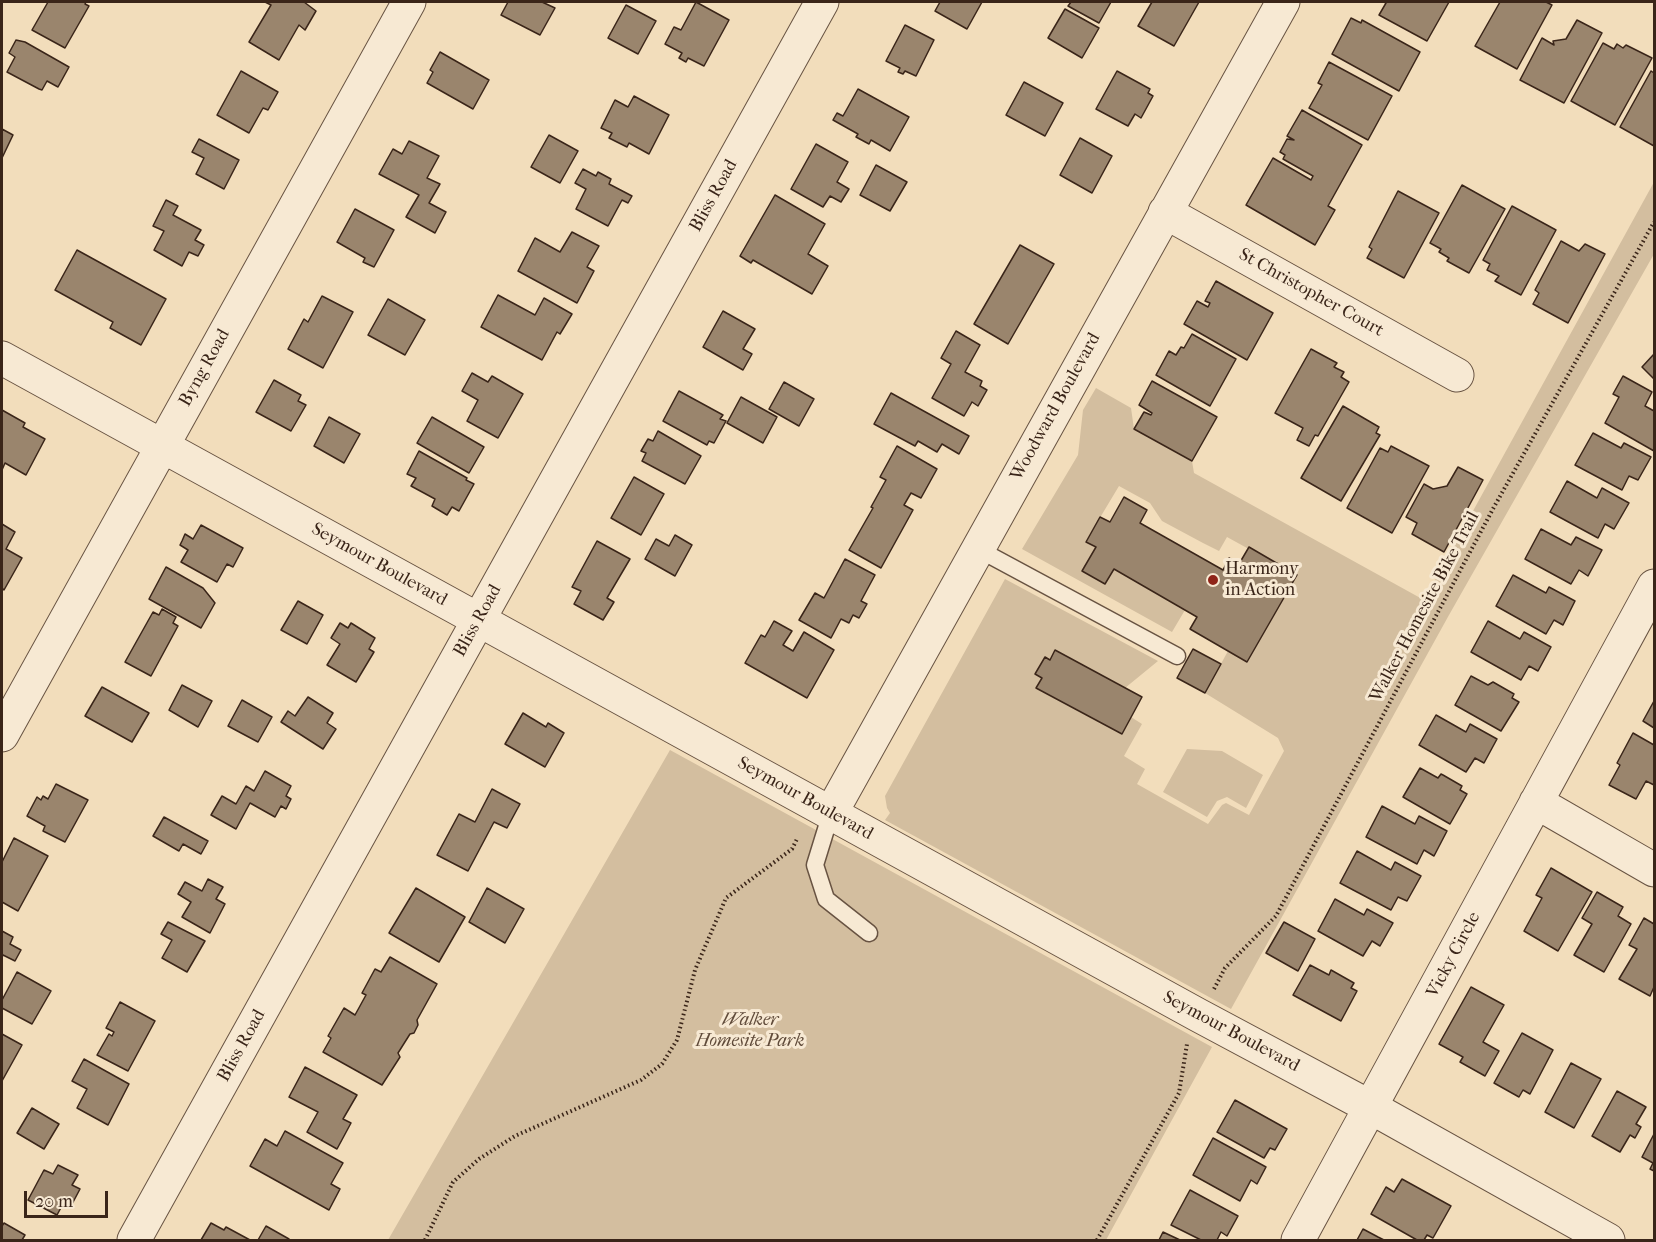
<!DOCTYPE html>
<style>
body{margin:0}
#map{position:relative;width:1656px;height:1242px;overflow:hidden;background:#f2ddbb;font-family:"IM FELL French Canon",serif}
canvas{display:block}
.frame{position:absolute;inset:0;border:3px solid #3a2519;pointer-events:none}
.scale{position:absolute;left:24px;top:1191px;width:84px;height:27px;box-sizing:border-box;border:3px solid #3a2519;border-top:0;padding-left:8px;font-size:18px;line-height:21px;white-space:nowrap;color:#3a2519;-webkit-text-stroke:4px #f7e9d3;paint-order:stroke}
</style>
<div id="map">
<canvas width="1656" height="1242"></canvas>
<div class="frame"></div>
<div class="scale">20 m</div>
</div>
<script>
const c = document.querySelector('canvas').getContext('2d');
c.lineJoin = 'round';
function fill(path, color) { c.fillStyle = color; c.fill(path, 'evenodd'); }
const toPath = rows => new Path2D(rows.map(r => 'M' + r).join(''));
function trace(path, color, width, dash) { c.strokeStyle = color; c.lineWidth = width; c.lineCap = dash ? 'butt' : 'round'; c.setLineDash(dash || []); c.stroke(path); }
function label(font, color, halo, rows, align = 'center') {
  c.font = font + ' "IM FELL French Canon",serif'; c.lineWidth = 6; c.setLineDash([]); c.textBaseline = 'middle'; c.strokeStyle = halo; c.fillStyle = color; for (const [text, x, y, turn = 0] of rows) {
    c.save(); c.translate(x, y); c.rotate((+turn || 0) * Math.PI / 180); c.textAlign = isNaN(turn) ? turn : align; if (halo) c.strokeText(text, 0, 0); c.fillText(text, 0, 0); c.restore();
  }
}
fill(toPath([
 [1654,182,1654,254,1449,615,1231,1009,885,820,890,813,887,808,885,796,1005,579,1158,661,1125,688,1055,651,1050,660,1045,657,1036,674,1042,678,1037,687,1122,734,1131,717,1142,724,1124,756,1145,769,1137,784,1208,824,1222,805,1226,803,1249,815,1284,751,1278,738,1205,693,1228,651,1296,575,1227,537,1219,551,1203,543,1162,521,1150,503,1119,486,1086,541,1096,547,1082,571,1105,584,1114,569,1185,610,1172,632,1022,549,1078,455,1083,410,1096,388,1131,408,1134,429,1192,461,1194,473,1424,600],
 [1187,749,1222,751,1263,775,1246,808,1227,797,1217,801,1207,817,1163,792],
 [670,750,1212,1047,1106,1240,388,1240]
]), '#d3be9f');
const building = toPath([
 [48,2,86,2,85,4,89,6,65,48,32,30,48,2],
 [265,2,304,2,316,11,305,30,299,25,279,60,249,42,271,5,265,2],
 [508,2,542,2,555,8,540,35,501,15,508,2],
 [696,2,729,20,704,66,688,58,686,62,679,58,682,53,665,44,674,27,681,30,696,2],
 [940,2,982,2,967,29,935,11,940,2],
 [1071,2,1111,2,1099,23,1068,6,1071,2],
 [1152,2,1199,2,1174,46,1138,26,1152,2],
 [1384,2,1449,2,1427,41,1379,15,1386,3,1384,2],
 [1500,2,1546,2,1552,5,1517,69,1475,46,1500,2],
 [626,5,656,21,638,54,608,38,626,5],
 [1065,9,1099,28,1082,58,1048,38,1065,9],
 [1351,18,1361,23,1362,20,1420,52,1399,91,1332,54,1351,18],
 [1577,20,1602,33,1564,103,1520,80,1542,38,1554,45,1553,41,1566,39,1577,20],
 [905,25,934,40,916,76,905,71,903,74,898,72,900,68,886,61,905,25],
 [16,40,25,42,69,67,58,87,47,81,42,90,39,89,7,72,15,57,9,53,16,40],
 [1603,43,1614,49,1617,44,1623,48,1626,45,1652,58,1615,125,1571,101,1603,43],
 [440,52,489,80,473,109,427,83,433,72,430,70,440,52],
 [1329,62,1392,96,1368,140,1309,108,1322,85,1318,83,1329,62],
 [241,71,278,92,268,110,263,108,249,133,217,115,241,71],
 [1117,71,1150,89,1148,93,1153,96,1141,118,1135,114,1128,126,1096,109,1117,71],
 [1651,71,1654,73,1654,146,1620,127,1651,71],
 [1024,82,1063,103,1045,136,1006,115,1024,82],
 [858,89,909,117,890,151,871,140,869,144,856,137,858,134,833,120,837,113,843,116,858,89],
 [634,96,669,115,649,154,629,143,627,147,609,138,612,133,601,128,615,100,628,107,634,96],
 [1302,110,1362,145,1328,206,1335,210,1315,245,1246,205,1273,158,1311,180,1313,176,1283,159,1285,155,1280,152,1287,139,1294,140,1287,136,1302,110],
 [2,129,13,135,2,158,2,129],
 [549,135,578,151,560,183,531,167,549,135],
 [1080,138,1112,156,1092,193,1060,175,1080,138],
 [199,139,239,160,224,189,196,174,204,158,192,152,199,139],
 [409,141,439,156,427,178,440,184,429,203,446,212,435,233,406,217,419,195,379,174,393,149,402,154,409,141],
 [816,144,848,162,837,182,849,189,841,202,830,196,823,207,791,189,816,144],
 [876,165,907,182,890,211,860,195,876,165],
 [583,169,596,176,598,172,611,179,609,184,632,196,628,203,622,200,608,226,576,209,586,189,575,183,583,169],
 [1462,185,1505,209,1469,273,1447,261,1449,258,1439,252,1441,249,1430,243,1462,185],
 [1398,191,1439,213,1404,278,1367,258,1372,249,1369,247,1398,191],
 [775,195,825,224,808,254,828,266,812,294,753,260,751,263,740,256,775,195],
 [166,200,178,206,173,215,201,230,195,240,204,245,198,256,189,252,182,266,154,250,164,231,153,226,166,200],
 [1512,206,1556,230,1521,295,1495,281,1499,276,1487,270,1490,264,1483,260,1512,206],
 [355,209,394,230,374,267,363,262,365,258,337,242,355,209],
 [572,232,599,246,587,267,594,271,577,303,518,271,535,238,560,252,572,232],
 [1561,241,1579,251,1585,244,1605,254,1568,323,1533,304,1539,293,1535,290,1561,241],
 [1020,245,1054,264,1008,344,974,324,1020,245],
 [77,250,166,299,141,345,110,328,113,322,55,290,77,250],
 [1216,281,1273,313,1247,360,1184,324,1197,301,1208,307,1210,303,1205,301,1216,281],
 [498,295,535,315,544,298,572,314,560,334,557,332,542,360,481,327,498,295],
 [322,296,353,312,323,368,288,349,304,319,308,322,322,296],
 [388,299,425,320,405,355,368,335,388,299],
 [723,311,755,329,743,349,752,354,743,370,703,347,723,311],
 [956,331,980,345,965,372,982,381,980,386,987,390,978,406,972,402,964,416,932,398,951,364,941,358,956,331],
 [1192,334,1236,359,1210,406,1156,375,1169,351,1176,355,1181,347,1184,348,1192,334],
 [1311,349,1337,363,1334,367,1344,372,1341,377,1349,382,1318,436,1315,435,1309,446,1297,440,1303,428,1275,413,1311,349],
 [1654,354,1654,379,1642,367,1654,354],
 [472,373,488,382,492,376,523,394,498,438,467,421,478,400,462,391,472,373],
 [1623,376,1652,392,1645,406,1654,411,1654,451,1605,423,1619,397,1613,394,1623,376],
 [274,380,301,395,298,401,306,405,291,431,256,412,274,380],
 [1152,381,1217,417,1192,461,1134,429,1144,412,1151,415,1152,413,1139,405,1152,381],
 [784,382,814,399,799,426,769,409,784,382],
 [679,391,723,415,720,419,726,421,714,443,709,441,707,445,663,421,679,391],
 [891,393,969,436,959,454,942,444,937,452,918,441,915,446,874,424,891,393],
 [741,397,777,417,763,443,727,423,741,397],
 [1343,406,1379,427,1376,433,1380,435,1341,501,1301,478,1343,406],
 [2,410,25,423,23,427,45,439,26,475,5,463,2,470,2,410],
 [329,417,360,434,344,463,314,446,329,417],
 [432,417,484,447,469,473,417,443,432,417],
 [658,431,701,456,685,484,642,461,646,453,641,451,648,439,653,441,658,431],
 [1593,433,1621,448,1624,443,1651,457,1638,480,1629,476,1622,490,1575,465,1593,433],
 [897,446,937,469,921,498,911,493,904,505,913,510,881,568,849,550,873,508,871,507,886,480,880,477,897,446],
 [1391,446,1429,466,1392,533,1347,508,1380,448,1388,452,1391,446],
 [419,451,467,478,466,480,474,484,459,511,452,507,447,515,432,506,435,499,411,486,416,478,407,474,419,451],
 [1458,467,1483,480,1444,552,1412,534,1417,523,1406,517,1424,484,1433,489,1447,486,1458,467],
 [634,477,664,494,641,535,611,518,634,477],
 [1567,481,1597,498,1602,488,1629,503,1614,529,1605,524,1598,538,1550,512,1567,481],
 [1124,497,1147,510,1140,523,1223,570,1229,558,1239,564,1249,547,1297,575,1247,662,1190,629,1197,617,1114,569,1105,584,1082,571,1096,547,1086,542,1100,517,1110,522,1124,497],
 [2,524,15,532,6,549,22,558,4,590,2,588,2,524],
 [201,525,243,548,233,567,227,564,217,582,181,562,188,550,180,545,182,541,185,534,193,539,201,525],
 [1541,529,1571,545,1576,537,1602,550,1588,576,1579,570,1571,584,1525,559,1541,529],
 [675,535,692,545,675,576,645,559,656,539,669,546,675,535],
 [597,541,630,559,607,598,614,602,603,620,574,604,581,591,572,587,597,541],
 [845,559,875,575,861,601,867,604,859,618,853,615,849,623,841,619,831,638,799,620,815,593,824,598,845,559],
 [166,567,203,588,215,603,201,628,149,599,166,567],
 [1513,575,1546,593,1549,587,1575,601,1563,625,1554,620,1546,634,1496,606,1513,575],
 [298,601,323,615,307,644,281,630,298,601],
 [162,609,176,617,173,623,178,626,151,676,125,662,153,612,159,615,162,609],
 [774,621,792,631,783,645,793,651,804,632,834,650,807,698,745,663,761,635,765,637,774,621],
 [1488,621,1520,639,1524,632,1551,647,1538,671,1529,666,1521,680,1471,652,1488,621],
 [340,623,348,628,351,623,375,638,369,649,374,652,356,682,327,665,340,644,331,638,340,623],
 [1193,649,1221,664,1205,693,1177,678,1193,649],
 [1055,650,1142,697,1122,734,1036,688,1042,678,1035,674,1045,657,1050,660,1055,650],
 [1471,676,1488,685,1493,682,1514,694,1512,698,1519,702,1501,731,1455,705,1471,676],
 [182,685,212,701,198,727,169,710,182,685],
 [102,687,149,713,132,742,85,716,102,687],
 [308,697,333,713,327,723,336,729,323,749,281,722,288,711,295,716,308,697],
 [242,700,272,717,258,742,228,726,242,700],
 [1654,701,1654,728,1643,721,1654,701],
 [523,713,546,727,548,723,564,733,545,767,505,744,523,713],
 [1436,715,1466,732,1470,724,1497,739,1484,763,1475,758,1466,772,1419,745,1436,715],
 [1633,733,1654,745,1654,785,1646,781,1636,799,1609,785,1620,765,1617,763,1633,733],
 [1420,768,1438,778,1441,774,1443,775,1462,786,1460,790,1467,794,1450,824,1403,797,1420,768],
 [265,771,291,786,286,796,291,799,286,809,281,806,275,817,250,803,236,829,211,815,222,796,236,804,246,786,254,791,265,771],
 [56,784,88,800,65,842,43,831,45,826,27,816,37,797,41,800,43,796,48,799,56,784],
 [492,789,520,804,507,828,494,822,468,871,437,855,459,814,475,822,492,789],
 [1382,806,1415,824,1419,816,1447,831,1434,856,1424,850,1417,864,1366,837,1382,806],
 [164,817,208,841,201,854,183,844,179,851,153,836,164,817],
 [14,838,48,856,18,911,2,902,2,862,14,838],
 [1357,851,1391,870,1395,862,1421,876,1407,901,1398,897,1391,910,1340,883,1357,851],
 [1551,868,1592,892,1558,951,1524,931,1542,898,1536,895,1551,868],
 [208,879,223,887,216,899,225,904,210,933,182,917,191,902,178,894,185,882,202,891,208,879],
 [416,888,465,917,439,962,389,933,416,888],
 [487,888,524,909,505,943,469,922,487,888],
 [1597,892,1623,907,1618,916,1631,924,1604,972,1574,955,1592,924,1582,918,1597,892],
 [1335,899,1364,915,1367,909,1393,923,1380,946,1372,941,1363,956,1318,931,1335,899],
 [1644,918,1654,924,1654,987,1650,996,1619,979,1637,949,1629,945,1644,918],
 [168,922,205,941,187,972,162,958,172,940,161,934,168,922],
 [1284,922,1315,939,1298,971,1266,953,1284,922],
 [2,931,13,937,10,944,21,950,15,961,3,955,2,957,2,931],
 [390,957,437,984,417,1020,418,1025,414,1033,410,1034,398,1053,400,1057,382,1085,323,1052,331,1038,328,1036,344,1008,355,1015,366,995,362,993,375,969,381,972,390,957],
 [1310,965,1329,975,1331,970,1354,983,1351,988,1357,991,1341,1021,1293,995,1310,965],
 [17,972,51,991,32,1024,2,1008,2,1000,17,972],
 [1471,987,1504,1005,1483,1042,1499,1051,1485,1076,1460,1062,1463,1057,1439,1044,1471,987],
 [120,1002,155,1021,128,1071,97,1055,109,1034,112,1036,114,1032,106,1028,120,1002],
 [1522,1033,1553,1050,1530,1094,1523,1090,1519,1097,1494,1083,1522,1033],
 [2,1034,22,1045,2,1081,2,1034],
 [84,1059,129,1084,108,1125,77,1108,87,1089,72,1081,84,1059],
 [1571,1063,1601,1079,1574,1128,1545,1112,1571,1063],
 [305,1067,357,1095,343,1119,351,1123,337,1149,307,1132,318,1112,289,1097,305,1067],
 [1617,1091,1646,1107,1636,1124,1641,1127,1635,1138,1630,1135,1620,1152,1592,1136,1617,1091],
 [1235,1100,1287,1129,1275,1150,1270,1148,1264,1158,1217,1132,1235,1100],
 [32,1108,59,1124,44,1149,17,1133,32,1108],
 [285,1131,343,1163,331,1184,340,1189,329,1210,250,1166,265,1139,277,1146,285,1131],
 [1654,1134,1654,1171,1650,1169,1653,1163,1642,1157,1654,1134],
 [1213,1138,1266,1167,1257,1184,1251,1180,1240,1201,1193,1175,1213,1138],
 [58,1165,78,1175,72,1185,80,1189,71,1206,64,1202,57,1215,28,1200,44,1170,53,1174,58,1165],
 [1402,1179,1451,1206,1433,1238,1427,1235,1424,1240,1417,1240,1371,1214,1386,1187,1394,1192,1402,1179],
 [1190,1190,1238,1216,1227,1236,1221,1232,1217,1240,1201,1240,1171,1225,1190,1190],
 [4,1223,25,1235,22,1240,2,1240,2,1226,4,1223],
 [211,1223,224,1230,226,1227,250,1240,201,1240,211,1223],
 [266,1226,289,1239,288,1240,258,1240,266,1226],
 [1363,1229,1378,1237,1384,1240,1357,1240,1363,1229],
 [1163,1232,1180,1240,1159,1240,1163,1232]
]);
fill(building, '#9a856d');
trace(building, '#3a2519', 1.5);
const lane = toPath([
 [978,549,1177,656],
 [831,813,815,865,826,899,869,933]
]);
const street = toPath([
 [1165,212,1457,375],
 [2,358,1198,1015,1372,1108,1608,1240],
 [2,735,409,2],
 [1536,802,1654,870],
 [831,813,1283,2],
 [134,1240,822,2],
 [1298,1240,1654,586]
]);
trace(lane, '#685342', 19);
trace(street, '#685342', 35);
trace(toPath([
 [1214,989,1225,968,1276,916,1494,507,1654,222],
 [425,1240,453,1182,479,1159,515,1136,641,1080,662,1064,677,1040,695,970,726,898,792,849,797,839],
 [1097,1240,1179,1093,1187,1044]
]), '#3a2519', 4, [1.5, 3]);
trace(lane, '#f7e9d3', 16);
trace(street, '#f7e9d3', 33);
for (const [x, y, r, color] of [
 [1213,580,6,"#8f2418"]
]) { const dot = new Path2D(); dot.arc(x, y, r, 0, 2 * Math.PI); c.fillStyle = color; c.fill(dot); trace(dot, '#f7e9d3', 2); }
label('18px', '#3a2519', '#f7e9d3', [
 ["Bliss Road",714,196,-61],
 ["St Christopher Court",1311,293,29],
 ["Byng Road",205,368,-61],
 ["Woodward Boulevard",1056,407,-61],
 ["Seymour Boulevard",379,565,29],
 ["Walker Homesite Bike Trail",1425,607,-62],
 ["Bliss Road",478,621,-61],
 ["Seymour Boulevard",805,799,29],
 ["Vicky Circle",1454,955,-62],
 ["Seymour Boulevard",1231,1032,28],
 ["Bliss Road",242,1046,-61]
]);
label('18px', '#3a2519', '#f7e9d3', [
 ["Harmony",1225,570],
 ["in Action",1225,591]
], 'left');
label('italic 18px', '#604b3a', '#f7e9d3', [
 ["Walker",750,1021],
 ["Homesite Park",750,1042]
]);
</script>
